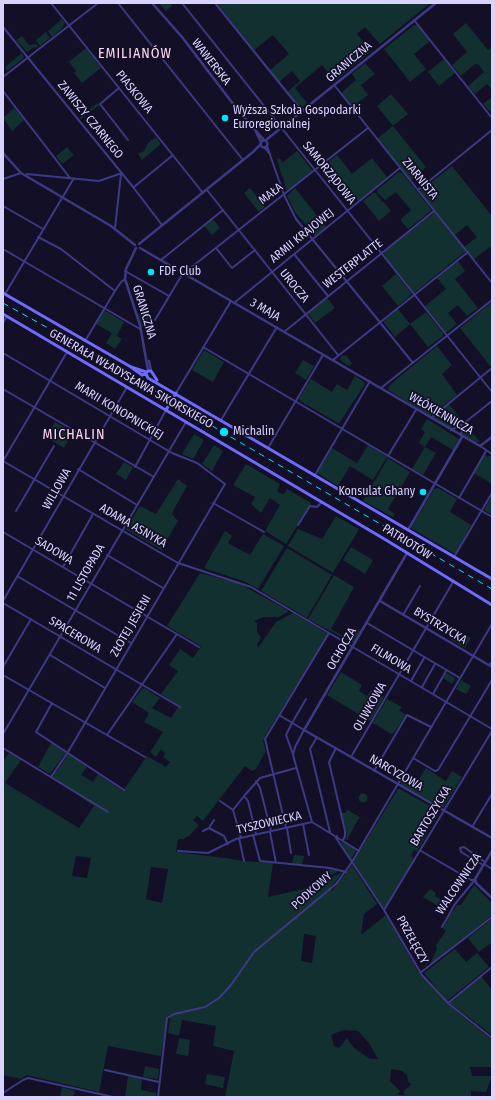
<!DOCTYPE html>
<meta charset="utf-8">
<style>
body{margin:0}
#map{position:relative;width:495px;height:1100px;overflow:hidden;background:#130f26;font-family:"Fira Sans Condensed",sans-serif}
canvas{display:block}
.frame{position:absolute;inset:0;border:4px solid #d9d4ff;pointer-events:none}
</style>
<div id="map">
<canvas width="495" height="1100"></canvas>
<div class="frame"></div>
</div>
<script>
const c = document.querySelector('canvas').getContext('2d');
c.lineJoin = 'round';
function fill(path, color) { c.fillStyle = color; c.fill(path, 'evenodd'); }
const toPath = rows => new Path2D(rows.map(r => 'M' + r).join(''));
function trace(path, color, width, dash) { c.strokeStyle = color; c.lineWidth = width; c.lineCap = dash ? 'butt' : 'round'; c.setLineDash(dash || []); c.stroke(path); }
function label(font, color, halo, rows, align = 'center') {
  c.font = font + ' "Fira Sans Condensed",sans-serif'; c.lineWidth = 3.5; c.setLineDash([]); c.textBaseline = 'middle'; c.strokeStyle = halo; c.fillStyle = color; for (const [text, x, y, turn = 0] of rows) {
    c.save(); c.translate(x, y); c.rotate((+turn || 0) * Math.PI / 180); c.textAlign = isNaN(turn) ? turn : align; if (halo) c.strokeText(text, 0, 0); c.fillText(text, 0, 0); c.restore();
  }
}
fill(toPath([
 [159,3,170,3,172,6,166,11],
 [217,3,430,3,380,44,365,27,357,34,371,51,335,81,322,65,295,88,307,103,300,109,287,92,300,81,292,71,279,82,270,70,289,54,273,35,254,50],
 [62,19,65,23,61,29,52,37,48,31],
 [466,23,488,50,492,47,492,89,487,84,475,94,468,86,484,72,478,64,475,64,461,76,452,65,467,52,453,34],
 [414,25,417,25,430,41,414,54,426,69,410,82,384,49],
 [46,32,50,38,40,46,36,40],
 [22,36,29,45,36,44,39,47,33,48,27,52,16,40],
 [86,48,101,68,82,83,74,73,76,71,69,62],
 [22,53,24,58,7,71,5,67],
 [444,59,455,73,439,86,428,72],
 [365,63,375,74,361,85,368,95,352,107,341,93,356,80,352,74],
 [391,94,408,114,393,126,426,167,411,180,377,139,393,126,377,106],
 [492,97,492,113,483,104],
 [97,103,100,106,98,106,81,119,79,118],
 [14,108,24,120,12,131,3,118],
 [156,137,161,144,142,160,138,154,144,151,148,143],
 [67,147,74,155,62,164,56,156],
 [297,151,313,171,290,189,286,190,283,177,286,176,282,177,277,159,280,158,282,163],
 [337,155,352,174,372,158,387,177,358,201,327,163],
 [452,166,492,216,492,249,490,247,474,259,464,247,477,237,467,225,455,235,420,191],
 [399,172,402,173,431,209,431,211,408,229,401,221,401,219,411,210,396,192,385,200,377,192,377,190],
 [250,188,265,207,259,212,244,193],
 [295,188,326,227,315,236,310,232,310,230,295,212,287,196],
 [275,190,277,196,263,200,261,194],
 [373,193,376,193,382,202,383,201,391,211,379,221,363,201],
 [435,212,466,251,414,293,384,255,385,251],
 [213,219,220,228,212,235,204,226],
 [458,261,465,271,455,279,478,308,467,316,458,305,448,313,457,324,446,333,425,306,446,289,437,278],
 [396,274,412,294,398,306,382,286],
 [327,298,335,308,315,323,309,315,309,312],
 [492,302,492,367,491,367,460,328],
 [398,309,410,324,426,312,443,333,443,336,428,347,410,324,395,337,384,323,384,321],
 [104,310,124,322,117,336,122,339,115,349,106,343,112,333,96,324],
 [140,311,153,319,143,328,138,313],
 [437,346,452,365,442,374,457,395,430,416,388,390,389,386,398,378],
 [204,350,224,362,213,382,192,370],
 [346,355,352,363,349,366,340,360,341,356],
 [303,360,314,366,306,380,295,373],
 [355,376,364,382,365,384,340,422,338,423,300,401,299,398,311,379,332,392,337,384,347,390],
 [449,404,463,422,451,428,433,417],
 [427,419,459,439,453,450,431,437,425,447,436,453,423,475,412,469,425,447,419,443,425,432,421,429],
 [55,422,73,433,64,448,46,437],
 [465,424,479,441,481,442,476,442,462,434],
 [194,434,204,440,193,459,182,454],
 [214,445,223,451,212,471,202,464],
 [368,445,387,457,373,480,350,466,338,486,317,473,332,448,357,463],
 [485,454,487,457,490,455,492,459,492,484,474,473],
 [388,458,410,472,388,509,395,514,393,517,363,501],
 [124,462,133,467,126,480,116,474],
 [246,464,280,484,277,491,279,493,284,494,287,489,311,503,286,544,265,531,280,505,270,498,261,513,251,504,255,497,233,485],
 [178,479,187,486,173,511,172,514,178,521,161,550,125,529,140,506,156,514],
 [438,488,457,499,450,512,471,525,455,554,411,528,434,489],
 [492,496,492,515,484,510],
 [336,516,359,529,333,573,288,546,298,529,322,539],
 [225,531,232,536,228,543,250,555,263,534,284,546,258,589,246,582,204,568],
 [351,547,373,560,365,574,343,560],
 [287,548,332,575,307,618,261,591],
 [200,573,238,583,289,611,279,617,264,617,254,621,257,623,257,631,261,638,257,644,258,648,276,622,293,613,328,634,265,736,263,741,266,751,256,769,252,771,245,766,203,821,197,816,193,820,199,825,189,836,183,839,178,839,176,852,232,859,242,861,273,863,268,897,303,889,343,872,331,887,332,891,352,865,377,904,364,914,361,935,386,915,419,973,448,1004,492,1040,492,1067,470,1067,472,1076,492,1076,486,1092,471,1091,471,1097,225,1097,234,1051,213,1046,216,1026,182,1020,179,1036,168,1033,170,1018,167,1016,161,1056,108,1046,99,1092,26,1075,21,1079,3,1075,3,761,9,753,21,760,5,783,79,828,94,806,52,778,69,753,87,767,81,775,93,782,98,774,123,791,147,756,166,767,170,762,163,757,165,753,161,749,156,757,150,752,163,732,144,722,149,713,132,702,142,689,144,688,160,698,152,708,171,718,179,706,161,694,178,671,169,665,180,649,193,658,201,646,167,626],
 [76,856,91,858,87,878,72,876],
 [151,867,168,869,162,903,146,899],
 [304,934,316,936,312,963,301,961],
 [343,1030,358,1031,369,1043,378,1059,370,1059,354,1048,347,1038,339,1048,334,1046,331,1035],
 [391,1069,402,1071,407,1075,408,1082,411,1084,403,1092,405,1095,398,1095,400,1091,390,1081],
 [334,575,354,587,331,629,349,640,357,629,360,631,353,643,308,619],
 [457,630,471,638,465,648,451,640],
 [341,672,362,685,359,691,367,696,371,690,384,697,370,721,327,695],
 [446,673,454,677,455,679,452,684,443,678],
 [461,680,471,686,466,694,456,689],
 [387,699,402,707,399,710,406,715,394,733,391,734,375,724,372,724],
 [51,743,65,752,65,754,50,774,38,767],
 [426,768,446,781,452,771,462,777,443,808,402,785,401,783,407,773,419,779],
 [398,789,400,789,439,811,439,813,434,822,431,820,424,831,427,834,417,852,414,850,411,856,414,859,384,908,353,862],
 '358.5 798a4.5 4.5 0 1 1 9 0a4.5 4.5 0 1 1-9 0Z',
 [348,810,361,818,359,818,348,838,348,840,345,839,347,835,341,813,345,813],
 [343,842,356,850,351,860,341,843],
 [294,855,304,856,302,865,292,864],
 [326,869,337,870,337,872,325,878],
 [474,885,492,903,492,915,429,966,437,949,436,945,446,931,443,929,449,917,457,905,461,905],
 [430,889,436,893,435,896,449,904,445,910,423,897],
 [492,919,492,944,491,943,479,952,468,938],
 [455,949,466,962,477,953,489,967,447,1001,424,973],
 [481,976,492,990,492,1035,450,1003],
 [179,1038,190,1040,188,1056,176,1054],
 [145,1066,159,1069,158,1079,143,1077],
 [207,1074,225,1077,223,1088,205,1084],
 [128,1076,142,1079,141,1090,156,1093,156,1097,125,1097],
 [62,1087,75,1091,73,1097,60,1097]
]), '#12302f');
trace(toPath([
 [51,3,203,193],
 [118,3,243,160],
 [182,3,492,392],
 [215,3,302,111],
 [414,20,492,118],
 [3,27,133,187,162,225],
 [3,77,98,3],
 [335,86,492,283],
 [119,88,100,104,128,140],
 [3,91,70,178],
 [267,146,284,195,296,219,413,363],
 [264,147,269,153],
 [27,174,99,181,122,173],
 [3,179,21,173],
 [134,187,173,155],
 [207,190,338,355],
 [418,190,492,130],
 [3,206,43,229],
 [115,228,121,174],
 [38,237,61,249,115,291],
 [216,248,232,268,255,250],
 [3,249,140,329],
 [294,254,328,296],
 [161,260,223,210],
 [125,271,169,296],
 [184,273,368,128],
 [5,294,74,178],
 [234,303,400,168],
 [155,320,183,273],
 [3,323,7,316],
 [284,332,434,211],
 [85,341,115,291,121,282,125,279],
 [203,347,492,517],
 [3,353,172,453,197,463,225,484,68,752,51,777],
 [333,360,468,252],
 [381,388,492,300],
 [3,389,154,477],
 [176,393,231,301],
 [431,418,492,368],
 [221,420,277,327],
 [451,430,463,424],
 [461,435,463,424,492,401],
 [480,446,492,454],
 [268,448,323,355],
 [388,456,416,410],
 [3,461,178,563,251,587,492,729],
 [3,461,67,352],
 [135,467,166,410],
 [78,469,137,505],
 [315,475,370,381],
 [459,498,486,451],
 [213,503,264,532],
 [16,511,54,446],
 [298,525,310,506,317,507,322,502],
 [3,532,199,647],
 [107,555,163,588],
 [454,557,492,493],
 [63,567,93,514],
 [17,576,131,643],
 [3,601,127,387],
 [3,603,180,707],
 [403,615,420,586],
 [367,623,460,678],
 [50,655,105,688],
 [489,665,492,662],
 [3,667,31,619],
 [3,675,145,757],
 [411,681,424,658],
 [422,687,435,664],
 [433,694,446,671],
 [52,703,36,732,124,790],
 [279,715,304,730,295,747,293,755,312,822],
 [292,723,286,735,293,754],
 [292,723,306,699],
 [3,734,186,422],
 [107,735,177,634],
 [317,737,310,749,330,832],
 [3,748,108,812],
 [336,748,329,762,345,831,345,836,343,840],
 [351,757,453,582],
 [413,758,435,771,438,770,492,680],
 [374,771,407,715,431,727],
 [256,781,260,788,271,831],
 [244,796,248,801,256,834],
 [220,801,233,810],
 [303,824,309,855],
 [472,827,492,794],
 [209,828,224,836,228,844],
 [286,828,265,739,329,633],
 [287,828,291,853],
 [203,831,209,828,214,820],
 [270,832,276,863],
 [253,835,260,861,330,868,346,872],
 [337,836,336,838,384,910,422,975,448,1003,492,1038],
 [239,838,244,861],
 [241,838,233,810,244,796,260,778,296,768],
 [178,851,208,853,236,839,312,822,359,851],
 [421,851,471,880,475,880],
 [484,864,492,869],
 [483,865,461,852,460,848,464,847,485,862],
 [384,910,492,731],
 [442,927,455,904,474,881],
 [420,973,492,917],
 [448,1003,492,967],
 [105,1070,159,1082],
 [3,1093,23,1080,28,1078,113,1097],
 [158,1097,167,1018,174,1014,205,1007,219,998,231,985,254,952,336,884,352,862,492,624]
]), '#3d3a85', 2);
trace(toPath([
 [152,3,182,37,237,109,264,140],
 [256,132,261,142],
 [266,140,436,3],
 '260.5 144a3.5 3.5 0 1 1 7 0a3.5 3.5 0 1 1-7 0Z',
 [3,153,21,173,111,226,135,245],
 [139,244,253,152,261,144],
 [136,248,126,269,125,279,140,325,148,370],
 [140,248,480,446,492,437],
 [149,361,151,370],
 [408,530,462,437],
 [407,553,304,730,492,838],
 [380,601,492,667],
 [492,851,475,879,476,883,492,898]
]), '#3d3a85', 2.5);
trace(toPath([
 [3,293,131,367,146,372],
 [3,314,386,540,492,605],
 [131,367,142,375,146,374],
 [146,373,148,371,151,371,157,380],
 [146,374,148,378,492,579],
 [166,410,176,393]
]), '#6f6bff', 3);
trace(toPath([
 [3,303,93,353,224,433,492,589]
]), '#00e5ff', 1, [6, 5]);
for (const [x, y, r, color] of [
 [225,118,4,"#00e5ff"],
 [151,272,4,"#00e5ff"],
 [224,432,5,"#00e5ff"],
 [423,492,4,"#00e5ff"]
]) { const dot = new Path2D(); dot.arc(x, y, r, 0, 2 * Math.PI); c.fillStyle = color; c.fill(dot); trace(dot, '#130f26', 1.5); }
label('12px', '#d9d4ff', '#130f26', [
 ["WAWERSKA",211,62,52],
 ["GRANICZNA",349,62,-40],
 ["PIASKOWA",134,92,51],
 ["ZAWISZY CZARNEGO",90,120,51],
 ["SAMORZĄDOWA",329,173,51],
 ["ZIARNISTA",420,179,51],
 ["MAŁA",271,194,-38],
 ["ARMII KRAJOWEJ",302,236,-39],
 ["WESTERPLATTE",353,264,-38],
 ["UROCZA",294,286,51],
 ["3 MAJA",265,310,30],
 ["GRANICZNA",144,312,73],
 ["GENERAŁA WŁADYSŁAWA SIKORSKIEGO",131,379,30],
 ["MARII KONOPNICKIEJ",119,411,31],
 ["WŁÓKIENNICZA",441,414,30],
 ["WILLOWA",57,489,-60],
 ["ADAMA ASNYKA",133,526,30],
 ["PATRIOTÓW",407,542,32],
 ["SADOWA",54,551,31],
 ["11 LISTOPADA",86,573,-60],
 ["ZŁOTEJ JESIENI",131,626,-60],
 ["BYSTRZYCKA",440,626,31],
 ["SPACEROWA",75,635,31],
 ["OCHOCZA",342,649,-60],
 ["FILMOWA",391,659,31],
 ["OLIWKOWA",370,707,-60],
 ["NARCYZOWA",396,773,30],
 ["BARTOSZYCKA",431,816,-59],
 ["TYSZOWIECKA",269,823,-13],
 ["WALCOWNICZA",459,884,-56],
 ["PODKOWY",312,891,-42],
 ["PRZEŁĘCZY",412,940,61]
]);
label('12px', '#d9d4ff', '#130f26', [
 ["Wyższa Szkoła Gospodarki",233,111],
 ["Euroregionalnej",233,125],
 ["FDF Club",159,272],
 ["Michalin",233,432],
 ["Konsulat Ghany",415,492,"right"]
], 'left');
c.letterSpacing = '1px';
label('14px', '#ffd6f0', '#130f26', [
 ["EMILIANÓW",135,54],
 ["MICHALIN",74,435]
]);
c.letterSpacing = '0px';
</script>
